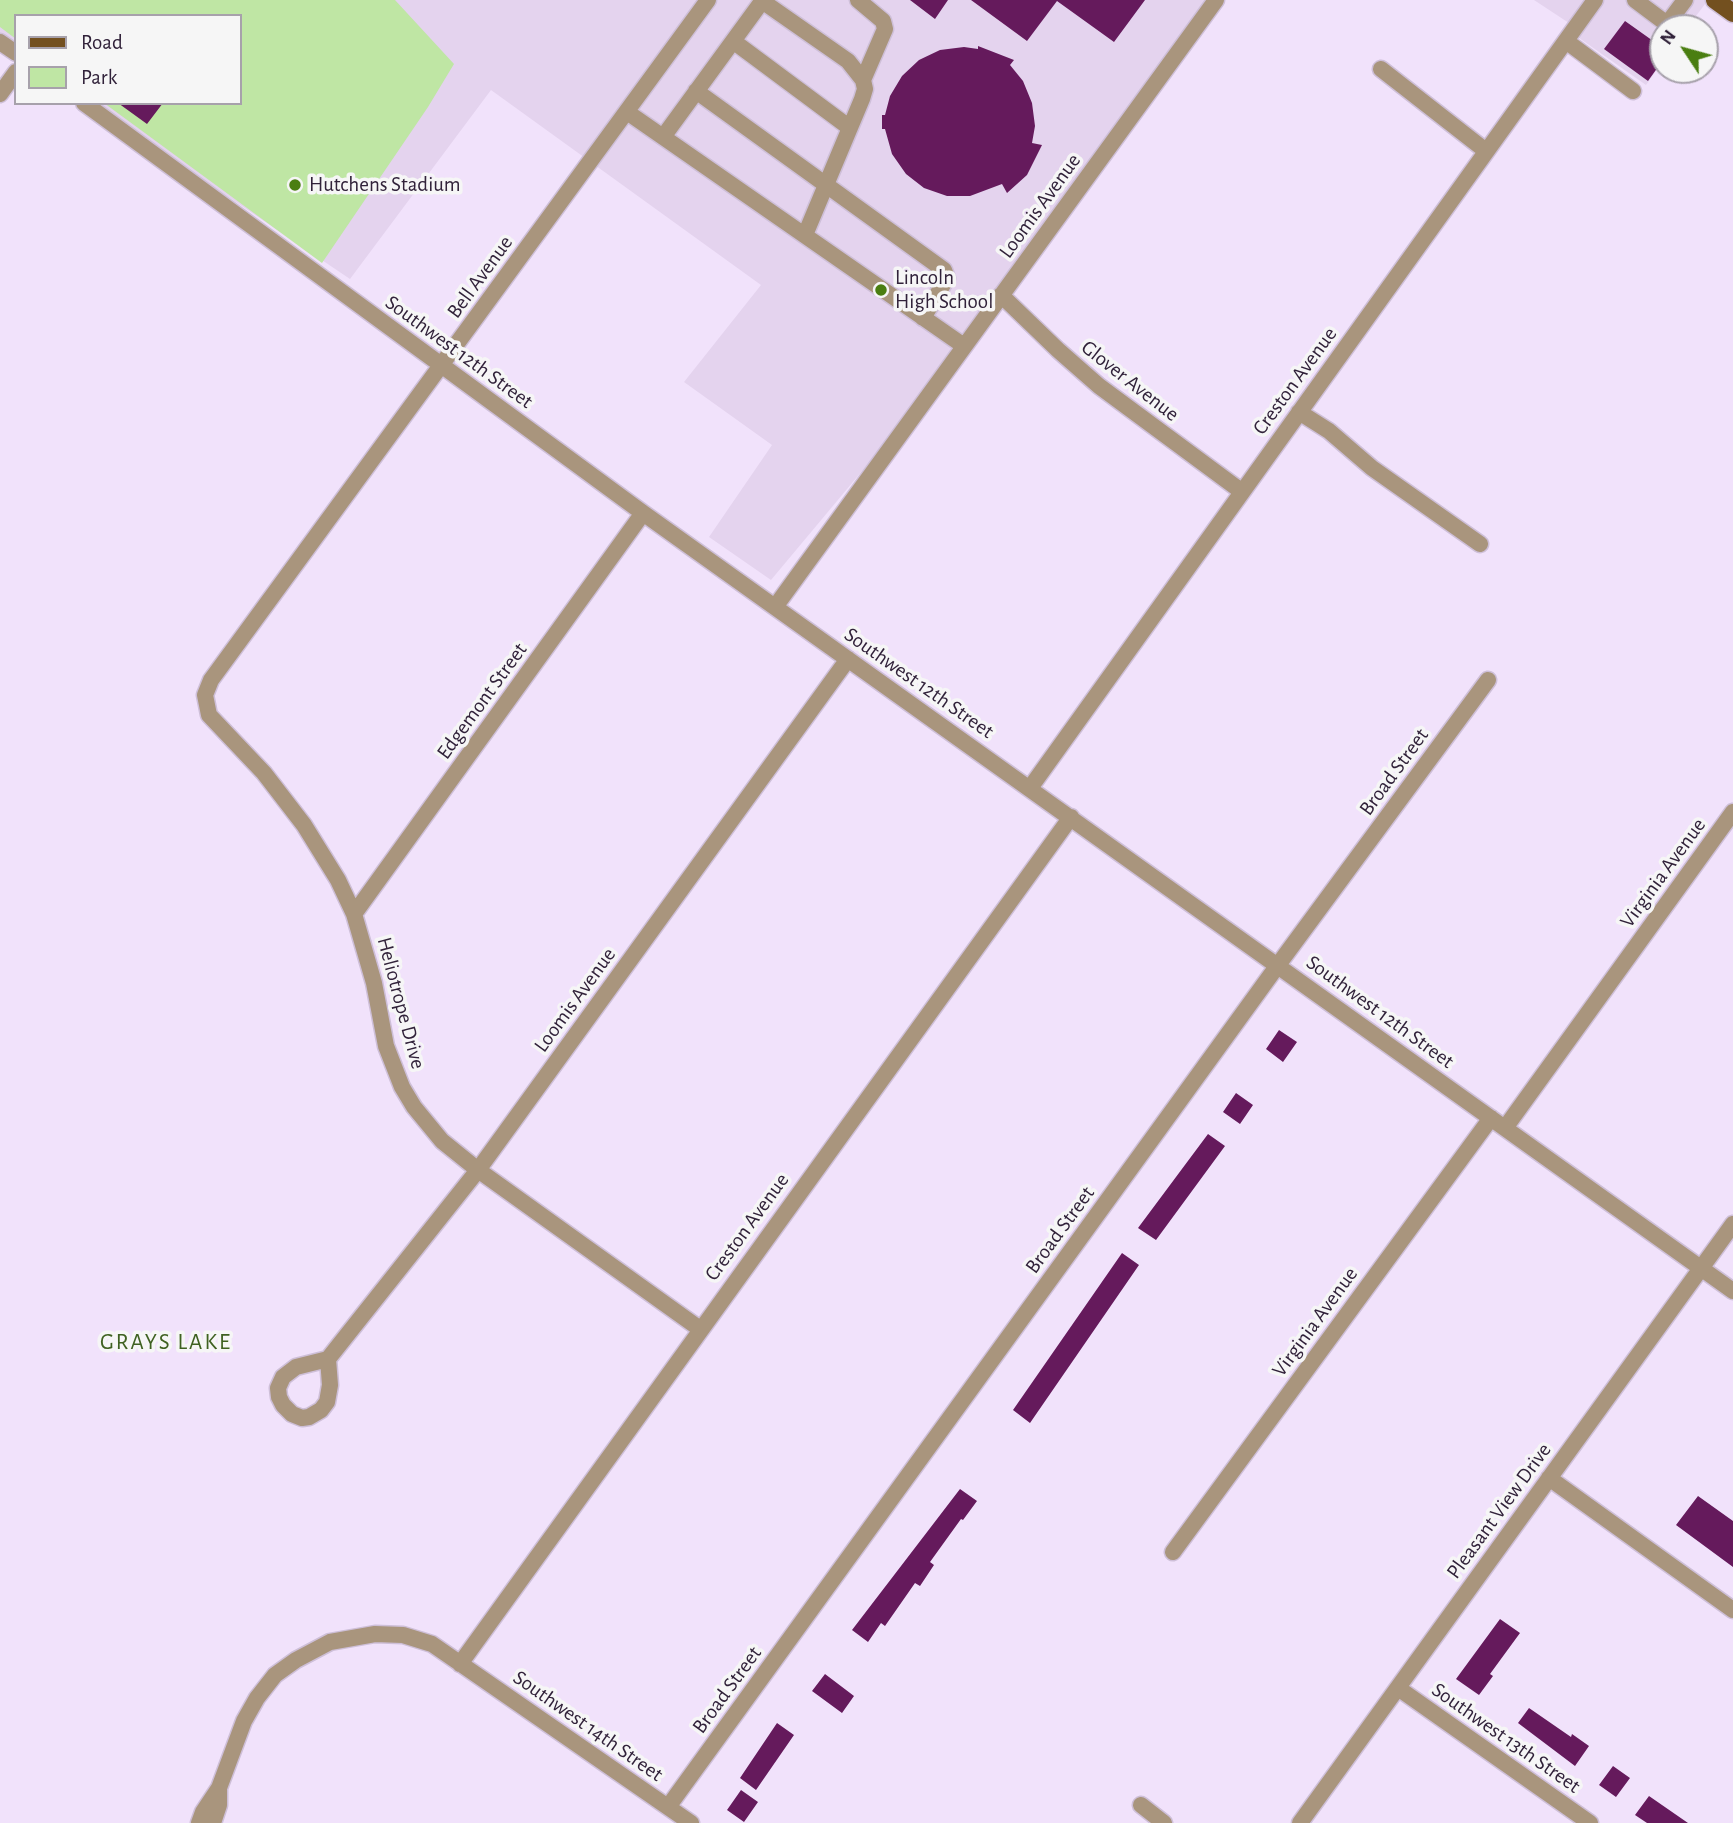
<!DOCTYPE html>
<style>
body{margin:0}
#map{position:relative;width:1733px;height:1823px;overflow:hidden;background:#f1e2fb;font-family:"Alegreya Sans",sans-serif}
canvas{display:block}
.legend{position:absolute;left:14px;top:14px;width:228px;height:91px;box-sizing:border-box;background:#f6f6f6;border:2px solid #a7a1ab;margin:0;padding:9px 12px;list-style:none;font-size:21px;color:#31223a}
.legend li{display:flex;align-items:center;gap:14px;height:35px}
.legend b{width:35px;border:2px solid #a7a1ab}
.north{position:absolute;left:1649px;top:14px;width:70px;height:70px;box-sizing:border-box;background:#f6f6f6;border:2px solid #a7a1ab;border-radius:50%;rotate:306deg;font-size:19px;font-weight:700;line-height:28px;text-align:center;color:#31223a}
.north::after{content:'';display:block;margin:auto;width:24px;height:32px;background:#4a7e11;clip-path:polygon(50% 0,100% 100%,50% 72%,0 100%)}
</style>
<div id="map">
<canvas width="1733" height="1823"></canvas>
<ul class="legend">
<li><b style="height:9px;background:#73501f"></b>Road</li>
<li><b style="height:19px;background:#bfe6a4"></b>Park</li>
</ul>
<div class="north">N</div>
</div>
<script>
const c = document.querySelector('canvas').getContext('2d');
c.lineJoin = 'round';
function fill(path, color) { c.fillStyle = color; c.fill(path, 'evenodd'); }
const toPath = rows => new Path2D(rows.map(r => 'M' + r).join(''));
function trace(path, color, width, dash) { c.strokeStyle = color; c.lineWidth = width; c.lineCap = dash ? 'butt' : 'round'; c.setLineDash(dash || []); c.stroke(path); }
function label(font, color, halo, rows, align = 'center') {
  c.font = font + ' "Alegreya Sans",sans-serif'; c.lineWidth = 7; c.setLineDash([]); c.textBaseline = 'middle'; c.strokeStyle = halo; c.fillStyle = color; for (const [text, x, y, turn = 0] of rows) {
    c.save(); c.translate(x, y); c.rotate((+turn || 0) * Math.PI / 180); c.textAlign = isNaN(turn) ? turn : align; if (halo) c.strokeText(text, 0, 0); c.fillText(text, 0, 0); c.restore();
  }
}
fill(toPath([
 [0,0,1216,0,944,373,771,580,709,537,772,445,684,382,761,285,491,90,350,279,89,103,240,103,240,16,16,16,16,53,0,42],
 [1534,0,1708,0,1687,28,1663,28,1663,61,1646,85,1572,33,1575,27]
]), '#e4d3ee');
fill(toPath([
 [0,0,395,0,454,64,428,107,322,263,104,103,240,103,240,16,16,16,16,39,0,27]
]), '#bfe6a4');
fill(toPath([
 [910,0,948,0,935,19],
 [971,0,1145,0,1114,42,1057,1,1027,41],
 [1625,21,1663,48,1663,60,1648,81,1604,49],
 [978,46,1014,60,1010,65,1023,81,1032,103,1035,126,1032,143,1042,145,1027,175,1007,193,1002,184,970,196,947,196,924,188,906,174,892,154,885,129,882,129,882,115,885,115,890,96,902,76,919,60,940,50,964,47,978,49],
 [118,103,163,103,147,124],
 [1279,1030,1297,1042,1283,1062,1266,1049],
 [1236,1093,1253,1105,1240,1124,1223,1112],
 [1208,1134,1225,1146,1156,1240,1138,1228],
 [1122,1253,1139,1265,1030,1423,1013,1410],
 [960,1489,977,1501,963,1520,961,1519,930,1562,934,1565,920,1586,915,1583,885,1626,881,1623,868,1642,852,1630],
 [1698,1496,1733,1521,1733,1567,1676,1525],
 [1500,1619,1520,1633,1490,1674,1493,1676,1479,1695,1456,1679],
 [825,1674,854,1696,842,1713,812,1691],
 [1529,1708,1571,1737,1572,1734,1589,1746,1575,1766,1518,1723],
 [777,1723,794,1735,756,1790,740,1778],
 [1613,1766,1630,1778,1616,1797,1599,1785],
 [741,1790,758,1802,744,1822,727,1810],
 [1649,1796,1688,1823,1647,1823,1635,1815]
]), '#651a5c');
const minor = toPath([
 [858,0,883,21,885,29,863,80],
 [1635,0,1667,24,1685,0],
 [762,1,848,61,863,80,865,89,862,99,805,235],
 [733,41,850,128],
 [1566,41,1633,91],
 [0,42,16,53],
 [1381,69,1486,151],
 [696,91,944,270,947,278,923,318],
 [0,94,16,72],
 [84,103,643,513,1733,1291],
 [627,112,964,346],
 [663,137,763,0],
 [1001,295,1058,350,1099,386,1241,491],
 [1299,412,1329,431,1372,468,1480,544],
 [775,607,1216,0],
 [1030,788,1595,0],
 [354,914,643,513],
 [1505,1128,1733,812],
 [700,1329,478,1170,442,1141,414,1107,402,1087,386,1046,374,983,354,914,338,880,304,825,264,773,209,715,205,695,211,680,708,0],
 [328,1359,478,1170,848,659],
 [328,1359,330,1385,327,1402,321,1410,309,1417,302,1418,292,1414,283,1405,279,1397,278,1388,283,1377,296,1367,328,1359],
 [1549,1478,1733,1610],
 [1173,1552,1491,1118],
 [460,1664,1071,817],
 [1398,1688,1590,1823],
 [1141,1805,1164,1823],
 [668,1807,1278,965,1488,680],
 [199,1823,203,1812,219,1788,244,1721,257,1698,275,1675,296,1660,330,1642,375,1634,403,1635,432,1644,691,1823],
 [213,1823,219,1805,219,1788],
 [1300,1823,1733,1224]
]);
const major = toPath([
 [1715,0,1733,13]
]);
trace(minor, '#cebfd8', 19);
trace(major, '#cebfd8', 21);
trace(minor, '#a9957d', 16);
trace(major, '#73501f', 18);
for (const [x, y, r, color] of [
 [295,185,7,"#4a7e11"],
 [881,290,7,"#4a7e11"]
]) { const dot = new Path2D(); dot.arc(x, y, r, 0, 2 * Math.PI); c.fillStyle = color; c.fill(dot); trace(dot, '#f6f6f6', 2.5); }
label('21px', '#31223a', '#f6f6f6', [
 ["Hutchens Stadium",309,185],
 ["Lincoln",895,278],
 ["High School",895,302]
], 'left');
label('21px', '#31223a', '#f6f6f6', [
 ["Loomis Avenue",1040,206,-54],
 ["Bell Avenue",480,277,-54],
 ["Southwest 12th Street",459,352,36],
 ["Glover Avenue",1130,381,38],
 ["Creston Avenue",1295,381,-54],
 ["Southwest 12th Street",919,683,35],
 ["Edgemont Street",482,701,-54],
 ["Broad Street",1394,772,-54],
 ["Virginia Avenue",1663,873,-54],
 ["Loomis Avenue",575,1000,-54],
 ["Heliotrope Drive",401,1003,75],
 ["Southwest 12th Street",1380,1012,36],
 ["Creston Avenue",747,1227,-54],
 ["Broad Street",1060,1230,-54],
 ["Virginia Avenue",1315,1322,-54],
 ["Pleasant View Drive",1499,1511,-54],
 ["Broad Street",727,1690,-54],
 ["Southwest 14th Street",588,1726,35],
 ["Southwest 13th Street",1506,1738,35]
]);
c.letterSpacing = '2px';
label('23px', '#3f6121', '#f6f6f6', [
 ["GRAYS LAKE",166,1342]
]);
c.letterSpacing = '0px';
</script>
